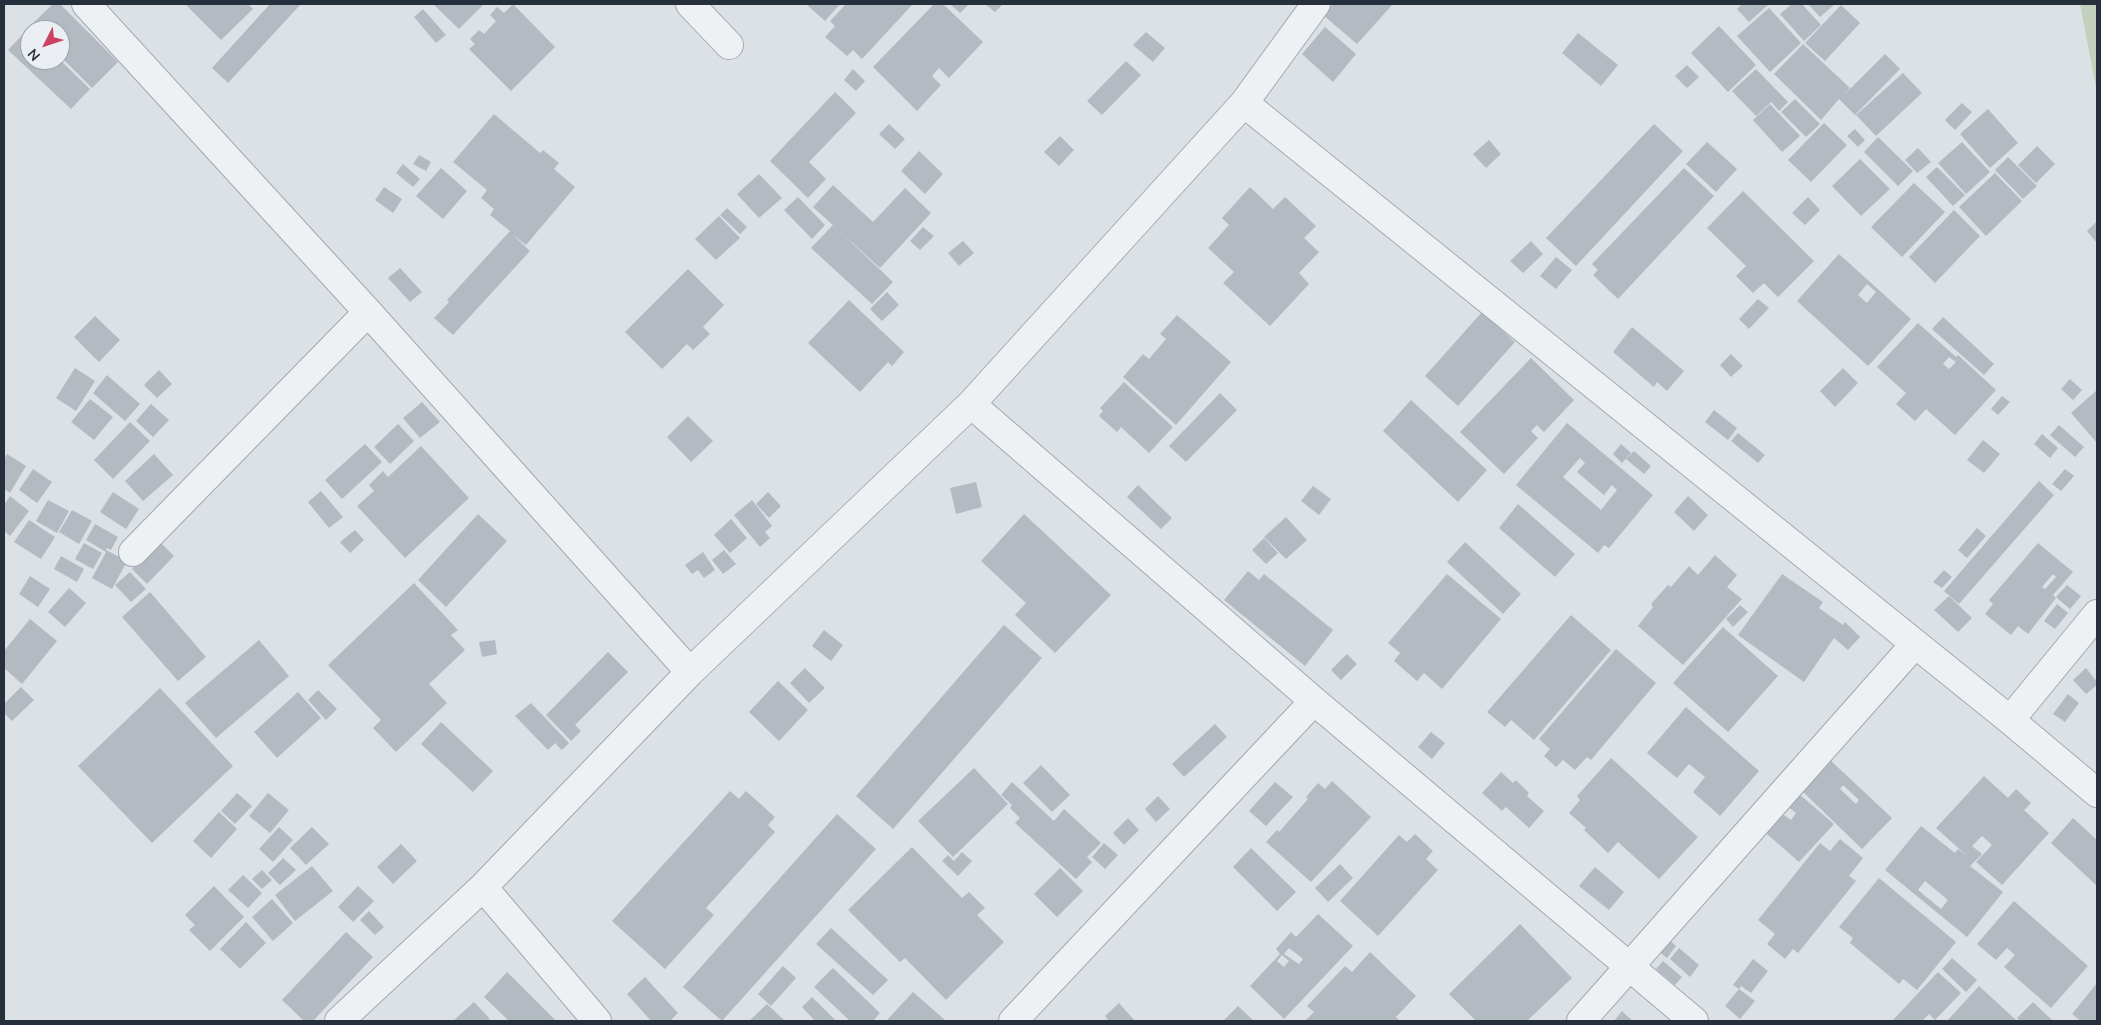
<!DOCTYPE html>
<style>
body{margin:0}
#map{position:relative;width:2101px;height:1025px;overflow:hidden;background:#dce1e6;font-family:"Nunito Sans",sans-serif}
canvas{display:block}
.frame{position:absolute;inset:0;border:5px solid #26303c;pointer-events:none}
.north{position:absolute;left:20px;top:20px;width:50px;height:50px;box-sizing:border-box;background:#ebeff4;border:1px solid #9ca3aa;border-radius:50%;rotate:229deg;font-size:14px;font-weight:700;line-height:20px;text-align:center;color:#26303c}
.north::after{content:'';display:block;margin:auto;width:18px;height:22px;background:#cb4162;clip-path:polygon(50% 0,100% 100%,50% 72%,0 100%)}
</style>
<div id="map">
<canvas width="2101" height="1025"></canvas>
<div class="frame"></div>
<div class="north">N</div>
</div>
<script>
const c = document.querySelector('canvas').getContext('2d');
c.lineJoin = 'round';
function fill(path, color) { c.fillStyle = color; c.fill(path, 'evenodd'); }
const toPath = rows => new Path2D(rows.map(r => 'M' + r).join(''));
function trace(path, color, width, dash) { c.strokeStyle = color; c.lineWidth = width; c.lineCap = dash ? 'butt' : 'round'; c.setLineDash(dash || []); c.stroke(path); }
fill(toPath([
 [2080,4,2097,4,2097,93]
]), '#c3d0bd');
fill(toPath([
 [53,4,60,4,118,62,92,88,60,56,60,30,34,30,30,26],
 [185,4,248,4,253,9,221,40],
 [270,4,301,4,228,83,212,68],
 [433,4,484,4,459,29],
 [513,4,555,47,511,91,469,49,475,44,470,39,479,30,484,34,496,21,490,15,497,7,504,13],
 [806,4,840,4,825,21],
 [846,4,913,4,862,59,853,50,847,56,825,37,835,26,830,21],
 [934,4,943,4,983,42,949,78,939,68,932,76,941,85,917,111,873,67],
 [950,4,969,4,960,13],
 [985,4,1003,4,995,12],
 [1333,4,1393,4,1357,44,1323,15],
 [1742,4,1767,4,1768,5,1749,22,1737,9],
 [1792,4,1802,4,1821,25,1804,41,1780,14],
 [1808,4,1835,4,1820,17],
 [1841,5,1860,23,1825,61,1805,43],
 [1769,8,1801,43,1770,72,1737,36],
 [423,9,446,35,436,43,414,17],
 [1719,26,1756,65,1728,92,1691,53],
 [1325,27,1356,54,1333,82,1302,54],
 [28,29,30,31,30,60,60,60,90,89,71,109,8,50],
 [1146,32,1165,48,1153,62,1133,45],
 [1578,33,1618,65,1601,86,1562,53],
 [1803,44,1850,88,1843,96,1885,54,1900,69,1855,115,1839,99,1821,120,1774,74],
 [1126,61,1141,75,1102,115,1087,101],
 [1687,65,1699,77,1687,88,1675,76],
 [853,69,865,81,856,91,844,80],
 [1756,69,1788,102,1779,111,1771,102,1756,116,1732,91],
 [1903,73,1922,93,1876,136,1856,115],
 [835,92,856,113,809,162,826,179,808,198,770,161],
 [1795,99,1820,124,1806,137,1781,112],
 [1962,103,1972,112,1955,130,1945,120],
 [1770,104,1800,136,1782,152,1753,120],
 [1988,109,2018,143,1990,168,1960,134],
 [494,114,540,153,543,150,559,163,554,169,575,187,526,245,512,234,530,251,453,335,434,318,449,302,447,300,510,231,490,215,494,209,481,198,487,190,453,162],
 [1824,123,1847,145,1811,182,1788,160],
 [889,124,905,139,895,149,879,134],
 [1654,124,1683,151,1576,266,1546,238],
 [1855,129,1865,140,1858,147,1847,136],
 [1060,136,1074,150,1059,166,1044,152],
 [1878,137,1913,171,1898,186,1864,152],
 [1489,140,1501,154,1486,168,1473,154],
 [1707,142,1737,169,1716,192,1686,164],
 [1962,142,1990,172,1966,194,1938,163],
 [2037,146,2055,164,2036,183,2018,165],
 [1918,148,1931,162,1917,173,1905,160],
 [919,151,943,174,925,194,901,171],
 [419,155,431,162,426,171,413,164],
 [2008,157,2037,186,2023,199,1995,170],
 [1860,159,1890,189,1861,216,1832,186],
 [403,164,420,179,413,187,396,173],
 [1937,167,1965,195,1953,206,1926,177],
 [441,168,467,191,443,219,416,196],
 [1684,168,1714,196,1618,299,1593,275,1598,270,1592,264],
 [1995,173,2022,201,1986,236,1959,207],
 [759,174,782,198,759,218,737,194],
 [1914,183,1945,212,1902,257,1871,227],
 [833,185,873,222,905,188,931,213,880,268,813,207],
 [384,187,402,199,393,213,375,200],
 [1250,187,1273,209,1285,197,1316,226,1304,238,1319,252,1299,273,1309,284,1270,326,1223,283,1234,272,1208,248,1229,225,1222,218],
 [1743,191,1814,261,1778,297,1764,283,1753,293,1736,276,1746,266,1707,228],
 [798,197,825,225,812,239,784,210],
 [1808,197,1820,210,1805,225,1792,213],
 [727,208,747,227,740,234,720,215],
 [1954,210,1980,236,1935,283,1909,257],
 [719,216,740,238,716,260,695,239],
 [2097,221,2097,243,2087,231],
 [833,225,893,282,872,304,811,248],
 [923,227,934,236,920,250,910,241],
 [963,241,974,253,959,266,948,253],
 [1531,241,1543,254,1523,273,1510,261],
 [1839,254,1911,319,1868,366,1797,301],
 [1867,284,1876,292,1867,303,1858,295],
 [1556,257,1572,270,1556,289,1540,276],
 [400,268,422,292,410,302,388,278],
 [688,269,724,305,703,327,710,334,693,350,687,344,662,369,625,332],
 [887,292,899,305,882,321,870,309],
 [1758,299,1769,308,1749,329,1739,319],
 [849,300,904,352,892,366,888,362,860,392,808,343],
 [1482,312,1515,342,1458,406,1425,376],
 [1177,315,1231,362,1176,425,1123,377,1143,354,1149,359,1166,339,1160,334],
 [95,316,120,340,99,362,74,337],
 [1943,317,1994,364,1984,375,1932,329],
 [1918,323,1956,357,1958,355,1996,390,1955,435,1926,409,1915,421,1896,404,1906,393,1877,367],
 [1949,357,1956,362,1949,369,1943,364],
 [1632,327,1684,371,1667,391,1657,382,1654,387,1613,352],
 [1731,354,1743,366,1731,377,1720,365],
 [1531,358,1574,400,1544,432,1537,425,1531,431,1538,438,1504,474,1460,432],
 [75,368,95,381,76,411,56,398],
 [1843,368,1858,383,1835,407,1820,391],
 [159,370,172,384,157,398,144,385],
 [107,375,140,404,125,421,93,393],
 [2070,379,2082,390,2073,400,2061,389],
 [1124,382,1173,427,1149,453,1121,427,1117,432,1099,416,1103,411,1100,408],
 [2097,390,2097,443,2071,413],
 [1220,393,1237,410,1186,462,1169,446],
 [2002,396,2010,402,1998,415,1991,409],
 [90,399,113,417,94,440,71,422],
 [1411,400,1487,470,1458,502,1383,431],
 [422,402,440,422,420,438,403,418],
 [151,404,169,420,153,437,136,421],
 [1714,410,1737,428,1728,440,1705,422],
 [688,416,713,441,691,462,667,437],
 [130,422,150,441,113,479,94,460],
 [1567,423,1653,495,1609,548,1604,545,1598,553,1516,485],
 [1580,458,1585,463,1577,472,1604,495,1612,485,1617,490,1601,510,1563,477],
 [398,424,414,441,390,464,374,447],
 [2059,425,2084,447,2075,457,2050,435],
 [1738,433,1765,455,1758,463,1731,441],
 [2042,434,2058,448,2050,458,2034,444],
 [1983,440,2000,454,1984,473,1967,460],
 [365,444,382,462,342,499,325,480],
 [1621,444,1631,453,1622,463,1613,454],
 [421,446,469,498,405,558,357,506,374,491,369,485,383,471,388,477],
 [1634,451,1651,466,1644,474,1626,459],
 [7,454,26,466,10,493,4,489,4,460],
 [154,454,173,475,143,501,125,481],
 [33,469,52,482,37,503,19,490],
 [2065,469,2074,476,2061,491,2052,484],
 [2039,481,2054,495,1959,604,1944,591],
 [976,482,982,507,956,514,950,488],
 [1138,485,1172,518,1161,529,1127,497],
 [1313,486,1331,499,1319,515,1301,501],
 [321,491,343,517,329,528,308,502],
 [113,492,139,509,126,529,100,512],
 [768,492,781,506,769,518,756,504],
 [10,496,29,511,10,536,4,531,4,505],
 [1688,496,1708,515,1694,531,1674,512],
 [48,500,69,511,57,533,36,521],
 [752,500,772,526,765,532,770,538,760,547,734,515],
 [1518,504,1575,554,1555,577,1499,528],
 [72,510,92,521,79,544,59,532],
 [478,514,507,541,446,607,418,580],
 [1024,514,1111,595,1055,653,1015,615,1026,603,981,561],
 [1286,517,1307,540,1286,559,1264,537],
 [731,519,747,538,730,553,714,535],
 [29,520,55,537,41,559,14,542],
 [95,524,118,537,111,550,107,548,106,550,127,561,112,589,92,578,106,552,86,540],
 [1977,528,1986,536,1967,558,1958,550],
 [355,530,364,540,350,553,340,542],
 [1264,538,1278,553,1266,564,1252,550],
 [159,541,174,556,147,584,132,569],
 [1465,542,1521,594,1503,614,1447,562],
 [84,543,102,553,93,569,75,559],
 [2038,543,2073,572,2053,595,2056,598,2028,634,2018,626,2011,635,1985,614,1993,604,1989,600],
 [2053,574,2056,577,2045,589,2042,587],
 [724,550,736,564,723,574,712,560],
 [703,552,715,570,704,578,698,570,692,574,685,565],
 [1715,555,1737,575,1727,587,1742,599,1683,665,1638,626,1653,607,1651,604,1668,585,1671,587,1689,566,1698,575],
 [61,556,84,569,77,582,54,569],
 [1944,570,1952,577,1942,588,1933,582],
 [1248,571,1259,580,1264,574,1333,630,1305,666,1224,600],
 [130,572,146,589,131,602,115,585],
 [1447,574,1501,619,1442,689,1424,673,1417,681,1394,661,1400,653,1388,643],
 [1782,574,1823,602,1819,608,1843,625,1845,622,1860,637,1848,650,1834,638,1804,682,1738,635],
 [30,576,50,589,38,607,19,594],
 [414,583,458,630,451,635,465,650,429,684,447,703,396,752,373,728,381,720,328,665],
 [2067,585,2081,596,2070,609,2056,597],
 [69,588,86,603,65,627,48,612],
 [150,592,206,657,178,681,122,617],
 [1949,596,1972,618,1958,632,1934,610],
 [2057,604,2068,613,2055,629,2044,621],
 [1740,605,1748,612,1733,627,1726,619],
 [1571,615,1611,650,1534,740,1511,720,1505,727,1487,712],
 [30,619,57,641,22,684,4,668,4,651],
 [1004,625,1042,658,893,829,856,796],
 [1723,627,1778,676,1728,732,1673,683],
 [824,630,843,645,831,661,812,646],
 [259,640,289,676,216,738,185,703],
 [495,640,497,654,482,657,479,642],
 [1616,649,1656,683,1591,760,1587,757,1575,770,1563,760,1556,767,1544,756,1550,749,1539,739],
 [608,652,628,672,575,725,581,731,571,741,546,715],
 [1347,654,1357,664,1341,680,1331,670],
 [805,668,825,688,809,703,790,683],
 [2086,668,2097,682,2097,685,2086,694,2073,680],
 [778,681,808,710,779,741,749,712],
 [21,687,34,700,12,721,4,713,4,704],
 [160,688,233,766,152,843,78,766],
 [318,690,337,709,326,720,308,700],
 [298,692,321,718,277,758,254,732],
 [2068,694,2079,703,2065,722,2053,714],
 [531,703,569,743,562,750,555,743,548,750,515,716],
 [1686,707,1759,771,1720,816,1693,792,1705,777,1689,764,1677,778,1647,753],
 [441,722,493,771,473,792,421,744],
 [1215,724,1227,737,1184,777,1172,764],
 [1431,732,1445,743,1432,759,1418,747],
 [1611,758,1698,837,1659,879,1618,842,1608,853,1584,830,1586,828,1569,813,1580,800,1577,796],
 [1829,759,1892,818,1862,849,1800,789],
 [1843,785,1859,800,1856,804,1840,789],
 [1041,765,1070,795,1052,812,1023,783],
 [974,768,1008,804,953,857,918,821],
 [1501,772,1513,783,1516,780,1529,793,1527,796,1544,811,1529,828,1506,807,1502,811,1482,793],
 [1984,776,2008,798,2016,789,2031,803,2024,810,2049,833,2002,885,1976,862,1992,845,1982,836,1972,846,1982,854,1970,866,2003,892,1967,937,1885,870,1921,826,1955,853,1958,849,1967,856,1936,828],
 [1925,881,1948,900,1941,909,1918,890],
 [1332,781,1371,817,1311,882,1266,842,1277,830,1279,832,1308,799,1306,797,1318,783,1325,789],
 [1012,782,1054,821,1064,809,1101,843,1087,857,1092,862,1076,879,1015,823,1020,818,1010,808,1012,805,1001,795],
 [1275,782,1293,797,1266,826,1249,811],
 [1792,788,1834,824,1799,862,1759,827],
 [1787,806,1796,813,1791,820,1781,813],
 [730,791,739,799,746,791,775,817,768,825,775,832,706,908,714,915,665,969,612,921],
 [237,793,252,806,235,824,221,811],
 [268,793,289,810,270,833,249,816],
 [1158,796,1170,809,1156,822,1145,809],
 [219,812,237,829,211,858,193,841],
 [837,814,876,849,722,1021,683,987],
 [1128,818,1139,830,1124,845,1113,833],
 [2073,818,2097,840,2097,886,2051,843],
 [279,827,293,840,273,862,259,849],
 [312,827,329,844,306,865,290,848],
 [1415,834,1433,851,1426,859,1438,870,1378,936,1340,901,1399,835,1407,842],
 [1840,839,1863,858,1849,876,1856,881,1798,953,1793,949,1785,959,1767,944,1775,934,1758,920,1820,843,1830,851],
 [1104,843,1118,855,1105,869,1092,857],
 [401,844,417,861,393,884,377,867],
 [912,847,962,898,969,892,985,908,977,915,1004,942,946,1000,905,958,900,962,848,910],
 [1251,848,1296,892,1277,911,1233,867],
 [962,852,972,861,958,876,942,861,948,855,954,861],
 [283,858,296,870,280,885,268,873],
 [1340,864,1353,878,1328,902,1315,888],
 [312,866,333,891,295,921,275,895],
 [1595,867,1624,892,1609,910,1579,886],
 [1060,868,1083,891,1057,917,1034,894],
 [262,870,272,880,262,889,252,879],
 [243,875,262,893,248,908,228,890],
 [1879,878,1956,942,1917,990,1903,979,1899,984,1850,943,1853,938,1839,927],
 [214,886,244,917,210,951,189,930,195,925,185,915],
 [358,886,374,901,353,922,338,907],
 [272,899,293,923,273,941,252,917],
 [2014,901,2088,966,2051,1008,2004,967,2015,955,2007,948,1996,960,1977,944],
 [369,911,384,927,375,935,360,920],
 [1318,914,1353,946,1284,1019,1250,986,1280,954,1276,949,1291,932,1296,937],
 [1289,948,1303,959,1299,964,1284,954],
 [1282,955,1289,961,1284,967,1277,961],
 [246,922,266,943,240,969,220,949],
 [1520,924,1572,978,1527,1021,1476,1021,1449,994],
 [831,928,888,980,873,995,816,944],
 [346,932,373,957,313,1021,304,1021,282,1000],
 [1666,937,1676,946,1667,958,1656,949],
 [1679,948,1699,965,1690,977,1670,959],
 [1370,952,1416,996,1396,1017,1400,1021,1305,1021,1314,1012,1307,1006,1345,966,1352,972],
 [1952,958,1977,980,1966,992,1942,969],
 [1753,959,1768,971,1751,993,1741,986,1739,989,1733,985],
 [1663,961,1682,977,1675,985,1656,969],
 [783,966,796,978,771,1006,758,994],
 [833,968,880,1013,873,1021,850,1021,814,987],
 [507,972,556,1021,509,1021,484,997],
 [1938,972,1961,993,1935,1020,1929,1014,1922,1021,1892,1021],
 [645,977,678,1013,670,1021,651,1021,627,994],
 [2097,983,2097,1021,2081,1021,2072,1014],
 [1979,986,2017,1021,1947,1021],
 [1739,989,1755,1001,1740,1019,1725,1006],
 [913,992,946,1021,886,1021],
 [812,997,836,1021,815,1021,802,1007],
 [474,1002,490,1019,487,1021,453,1021],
 [2033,1002,2052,1020,2051,1021,2020,1021,2017,1018],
 [1119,1003,1135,1021,1109,1021,1105,1016],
 [767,1004,785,1021,749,1021],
 [1238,1006,1254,1021,1223,1021],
 [1622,1011,1626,1015,1633,1021,1614,1021]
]), '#b3bac2');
const minor = toPath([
 [86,4,368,312,690,672],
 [690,4,729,45],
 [1244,103,2010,720,2097,793],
 [971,404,1314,701,1694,1021],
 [133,552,368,312],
 [2010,720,2097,614],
 [339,1021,483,887],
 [597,1021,483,887,690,672,971,404,1244,103,1316,4],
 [1013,1021,1314,701],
 [1581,1021,1915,644]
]);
trace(minor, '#a2a8b0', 30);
trace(minor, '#eef1f4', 28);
</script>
